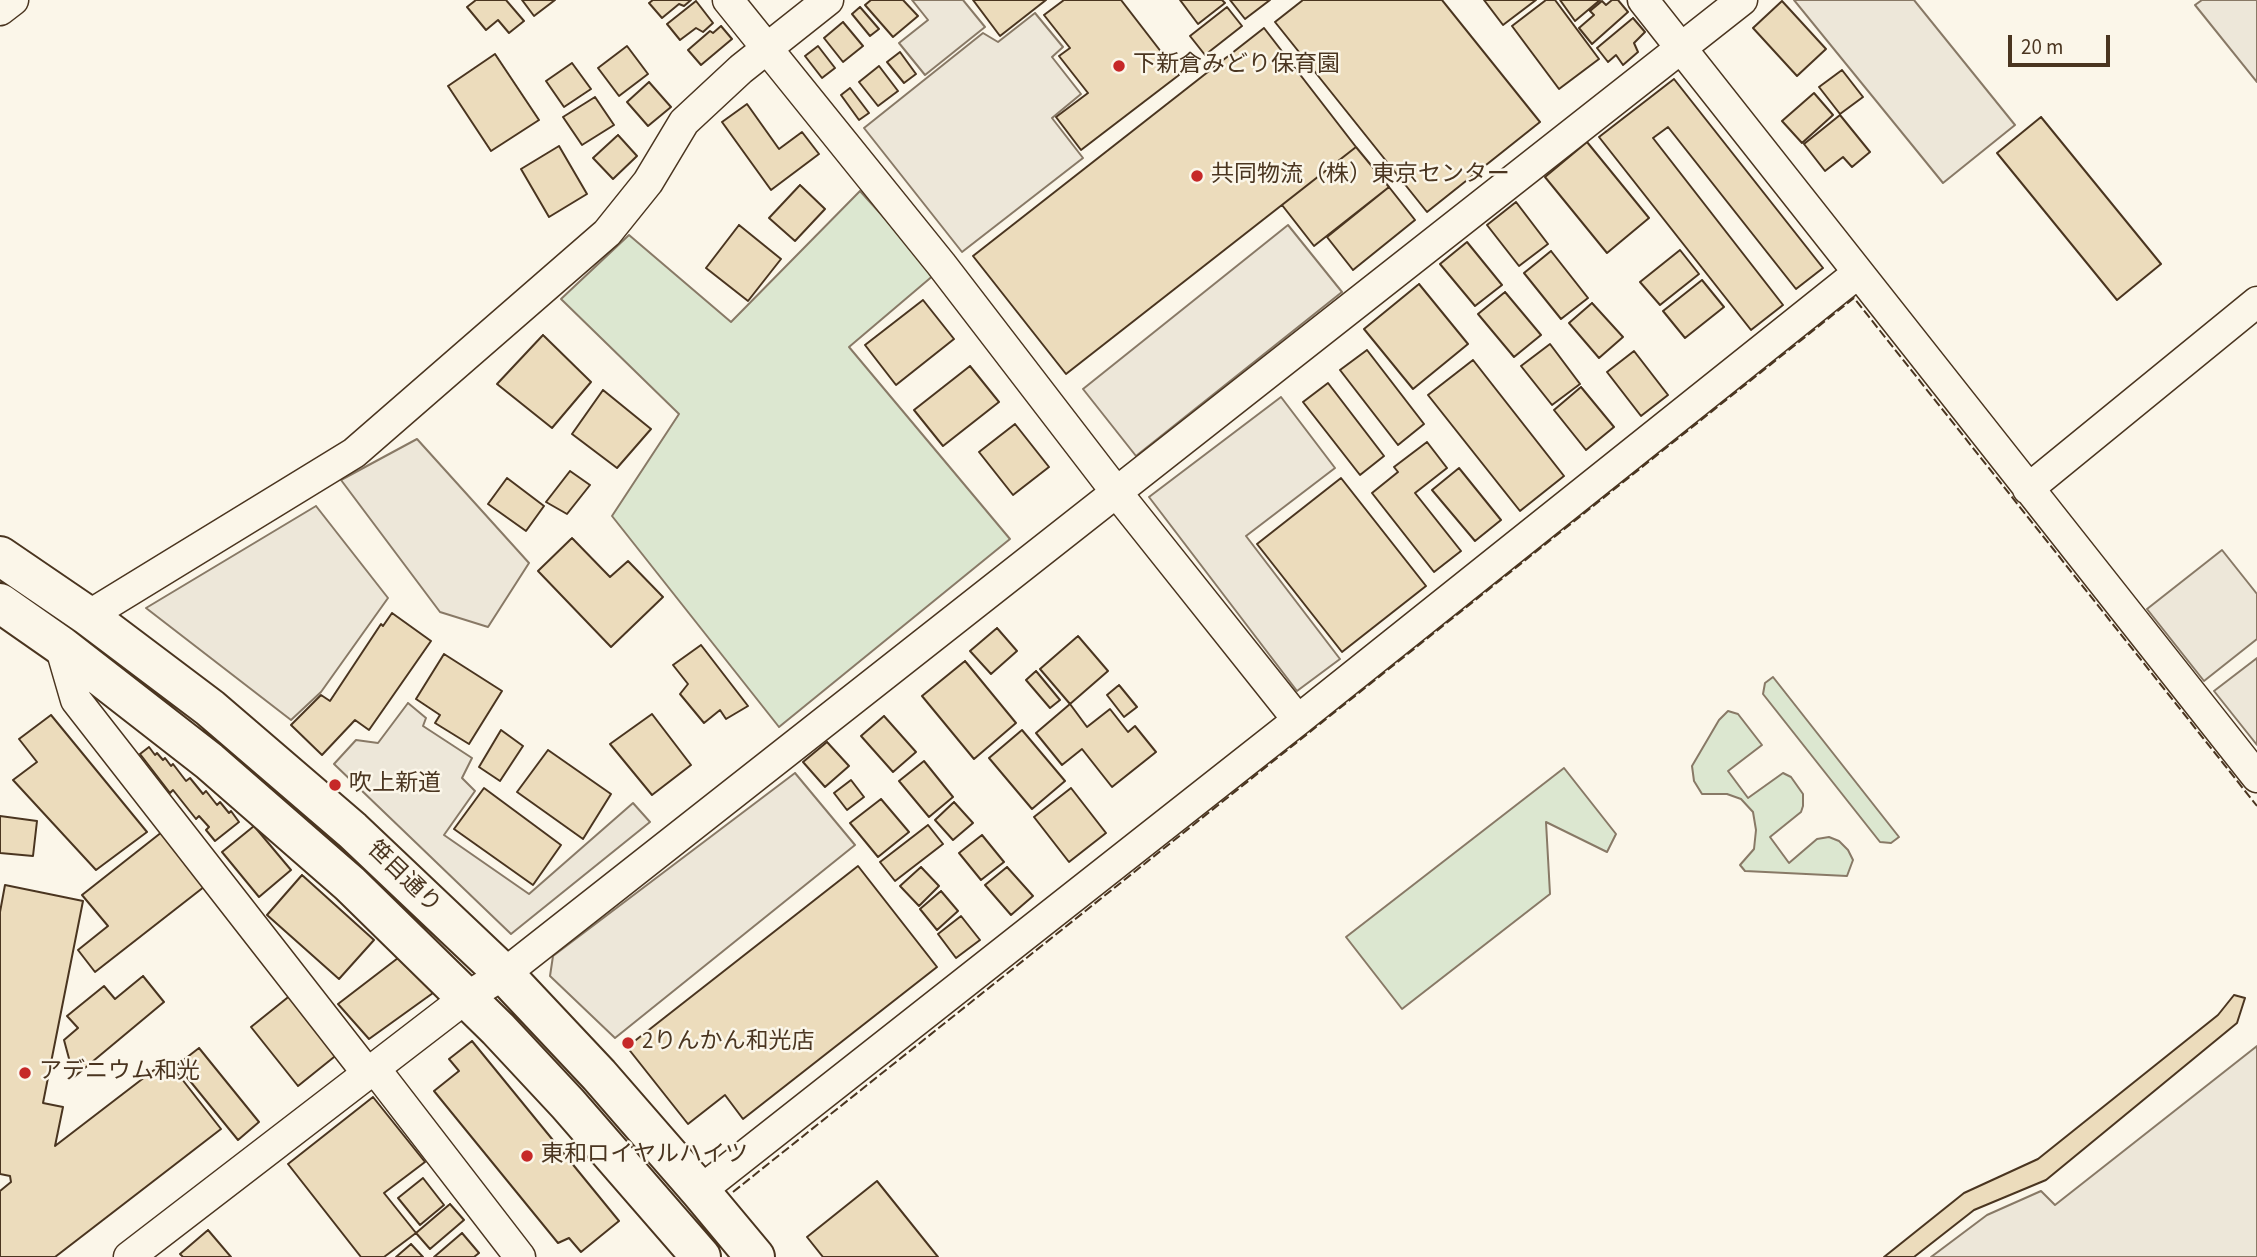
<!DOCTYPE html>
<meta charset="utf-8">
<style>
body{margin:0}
#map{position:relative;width:2257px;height:1257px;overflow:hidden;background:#fbf6e9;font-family:"Source Sans 3",sans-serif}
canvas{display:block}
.scale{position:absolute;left:2008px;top:35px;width:102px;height:32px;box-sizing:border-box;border:4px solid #4a3520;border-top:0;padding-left:9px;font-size:21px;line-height:24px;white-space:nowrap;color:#4a3520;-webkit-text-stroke:5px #fbf6e9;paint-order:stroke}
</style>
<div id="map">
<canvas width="2257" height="1257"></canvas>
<div class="scale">20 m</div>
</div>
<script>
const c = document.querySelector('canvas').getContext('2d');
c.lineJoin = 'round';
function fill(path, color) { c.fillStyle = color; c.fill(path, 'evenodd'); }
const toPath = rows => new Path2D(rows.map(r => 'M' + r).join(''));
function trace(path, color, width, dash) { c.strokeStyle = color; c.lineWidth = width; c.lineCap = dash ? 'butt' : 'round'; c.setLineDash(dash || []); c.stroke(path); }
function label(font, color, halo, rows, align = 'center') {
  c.font = font + ' "Source Sans 3","Noto Sans JP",sans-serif'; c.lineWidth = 5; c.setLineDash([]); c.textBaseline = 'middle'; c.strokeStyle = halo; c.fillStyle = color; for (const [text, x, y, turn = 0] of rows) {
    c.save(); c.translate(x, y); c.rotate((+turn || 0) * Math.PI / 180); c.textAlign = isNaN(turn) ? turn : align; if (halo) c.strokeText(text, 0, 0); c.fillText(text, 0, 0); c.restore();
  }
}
const green = toPath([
 [860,191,935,274,849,347,1010,539,779,727,612,516,679,414,561,299,629,235,731,322,860,191],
 [1773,677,1899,837,1891,843,1880,842,1763,694,1765,683,1773,677],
 [1728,711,1738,714,1762,745,1728,771,1748,798,1783,773,1791,777,1803,794,1803,806,1801,812,1770,837,1789,863,1817,839,1829,837,1839,841,1848,850,1853,860,1847,876,1745,871,1740,865,1754,849,1756,830,1753,812,1741,799,1727,794,1702,794,1694,781,1692,766,1719,720,1728,711],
 [1564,768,1616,834,1607,852,1546,822,1550,894,1402,1009,1346,937,1564,768]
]);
fill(green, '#dce7d0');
trace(green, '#887966', 2);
const parking = toPath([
 [912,0,963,0,985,27,925,75,899,43,928,20,912,0],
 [1794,0,1914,0,2015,125,1943,183,1794,0],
 [2202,0,2257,0,2257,82,2195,5,2202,0],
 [1035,13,1063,47,1052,57,1081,94,1052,118,1083,158,962,252,864,128,983,33,998,42,1035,13],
 [1288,225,1342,292,1136,456,1083,389,1288,225],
 [1281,397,1335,468,1246,536,1340,659,1297,691,1149,497,1281,397],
 [417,439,529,563,488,627,440,612,341,480,417,439],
 [316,506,388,598,321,692,291,720,146,608,316,506],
 [2222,550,2257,594,2257,639,2204,681,2147,609,2222,550],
 [2257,658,2257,745,2214,691,2257,658],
 [408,703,426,718,423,726,472,758,462,778,475,791,444,835,529,894,633,803,650,822,511,934,334,764,356,740,378,743,408,703],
 [795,773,855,845,615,1038,550,976,553,956,795,773],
 [2257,1046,2257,1257,1931,1257,1987,1215,2041,1191,2055,1205,2257,1046]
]);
fill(parking, '#ede7d9');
trace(parking, '#887966', 2);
const building = toPath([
 [476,0,506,0,524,21,509,33,498,20,486,30,467,7,476,0],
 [522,0,555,0,534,16,522,0],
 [653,0,691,0,684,6,679,4,662,18,649,3,653,0],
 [871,0,903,0,918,16,893,37,865,5,871,0],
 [973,0,1046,0,1000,36,973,0],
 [1064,0,1121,0,1179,75,1081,150,1056,117,1088,93,1059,56,1070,48,1044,15,1064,0],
 [1180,0,1222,0,1225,3,1198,24,1180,0],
 [1230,0,1270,0,1245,19,1230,0],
 [1303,0,1442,0,1540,122,1427,212,1275,22,1303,0],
 [1484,0,1536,0,1503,25,1484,0],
 [1546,0,1555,0,1599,59,1559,89,1512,26,1546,0],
 [1560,0,1600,0,1575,21,1560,0],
 [1612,0,1618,0,1628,12,1592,44,1579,28,1594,15,1590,11,1602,1,1606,5,1612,0],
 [696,1,713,23,703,32,696,28,680,40,667,24,696,1],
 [1782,1,1826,49,1797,76,1753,28,1782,1],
 [860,7,879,29,870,36,852,14,860,7],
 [1227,7,1242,26,1205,55,1190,36,1227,7],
 [1633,18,1645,32,1634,43,1638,52,1623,65,1616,55,1608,62,1597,48,1633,18],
 [843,22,863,46,843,62,824,38,843,22],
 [721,26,732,39,701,65,688,50,710,31,713,33,721,26],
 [1264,28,1356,147,1066,374,973,256,1264,28],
 [627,46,648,74,619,96,598,68,627,46],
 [818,46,835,68,822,78,805,56,818,46],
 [900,52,916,74,904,83,887,62,900,52],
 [495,54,539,120,491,151,448,86,495,54],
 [572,63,591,89,564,107,546,81,572,63],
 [879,66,898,91,878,106,859,82,879,66],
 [1842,70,1863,97,1840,114,1819,87,1842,70],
 [1674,79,1823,268,1796,289,1668,127,1653,138,1783,305,1751,330,1599,137,1674,79],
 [649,82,671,107,648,126,627,102,649,82],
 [850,88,869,113,859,120,841,95,850,88],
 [1814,93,1833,115,1802,143,1782,121,1814,93],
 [595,97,614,125,582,145,563,117,595,97],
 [747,104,779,149,802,132,819,154,771,190,722,122,747,104],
 [1840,115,1870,152,1852,167,1843,157,1825,171,1804,144,1840,115],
 [2041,117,2161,264,2117,300,1997,153,2041,117],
 [618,135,637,156,613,179,593,158,618,135],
 [1587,142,1649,218,1607,253,1545,177,1587,142],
 [559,146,587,194,549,217,521,169,559,146],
 [1356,147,1389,187,1314,246,1282,205,1356,147],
 [800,185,825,209,795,241,769,218,800,185],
 [1389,187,1415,220,1353,270,1327,237,1389,187],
 [1516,202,1548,244,1519,266,1487,225,1516,202],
 [739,225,781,259,748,301,706,268,739,225],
 [1467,242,1502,285,1475,306,1440,264,1467,242],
 [1680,250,1699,274,1660,305,1640,282,1680,250],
 [1551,251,1588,298,1561,319,1524,273,1551,251],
 [1702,280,1724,307,1685,338,1663,311,1702,280],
 [1419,284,1468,344,1413,389,1364,329,1419,284],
 [1505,292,1541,335,1514,357,1478,314,1505,292],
 [923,300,954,339,896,385,865,345,923,300],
 [1592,303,1623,337,1599,358,1569,323,1592,303],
 [543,335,591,382,552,428,497,384,543,335],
 [1550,344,1580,384,1552,405,1521,366,1550,344],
 [1367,350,1424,424,1398,445,1340,370,1367,350],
 [1634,351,1668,395,1641,416,1607,372,1634,351],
 [1473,360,1564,476,1520,511,1428,395,1473,360],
 [970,366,999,402,943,446,914,410,970,366],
 [1328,383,1384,456,1360,475,1303,402,1328,383],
 [1581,387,1614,427,1586,450,1554,410,1581,387],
 [603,390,651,429,617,468,572,434,603,390],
 [1015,424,1049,467,1013,495,979,452,1015,424],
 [1427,442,1447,468,1415,493,1461,551,1434,572,1372,493,1398,472,1394,467,1427,442],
 [1459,468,1501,520,1475,541,1432,490,1459,468],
 [570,471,590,485,567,514,546,502,570,471],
 [507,478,544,506,526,531,488,504,507,478],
 [1341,478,1426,586,1342,652,1257,544,1341,478],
 [572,538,610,577,628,561,663,597,611,647,538,571,572,538],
 [392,613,431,641,369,730,355,720,322,755,291,725,321,695,330,701,381,624,383,626,392,613],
 [997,628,1017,651,991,674,970,651,997,628],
 [1078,636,1108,671,1070,704,1040,669,1078,636],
 [701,645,748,706,726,719,720,710,704,723,680,694,688,684,673,665,701,645],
 [444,654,502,691,469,744,435,723,440,715,416,699,444,654],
 [965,661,1016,723,974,759,922,696,965,661],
 [1036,671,1060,700,1050,708,1026,680,1036,671],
 [1119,685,1137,707,1124,717,1107,695,1119,685],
 [1070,704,1087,727,1110,709,1128,732,1135,726,1156,752,1112,787,1082,749,1062,765,1036,733,1070,704],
 [652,714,691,765,652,795,610,744,652,714],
 [51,715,147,832,96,870,13,780,37,762,19,739,51,715],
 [884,716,916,752,893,772,861,736,884,716],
 [501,730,523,746,500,781,479,767,501,730],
 [1022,730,1065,781,1032,809,989,758,1022,730],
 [827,742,849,766,825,787,803,762,827,742],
 [149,747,155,755,157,753,163,760,165,758,171,766,173,764,186,781,190,778,203,794,206,791,217,805,220,802,229,813,231,811,239,822,215,841,206,830,209,827,199,816,196,819,173,790,170,793,140,754,149,747],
 [548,750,611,794,583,839,517,792,548,750],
 [924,761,953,797,929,817,899,781,924,761],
 [851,780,864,797,847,810,834,793,851,780],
 [484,788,561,845,533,885,454,829,484,788],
 [1071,788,1106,833,1069,862,1034,817,1071,788],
 [881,799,909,832,878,857,850,823,881,799],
 [954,802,973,823,953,840,935,820,954,802],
 [0,816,37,821,33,856,0,853,0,816],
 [928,825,943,844,895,881,880,862,928,825],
 [254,826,291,870,259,897,222,852,254,826],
 [167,828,209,883,95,972,78,950,108,926,82,895,167,828],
 [982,835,1004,862,981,880,959,853,982,835],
 [858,866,937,967,743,1119,725,1095,688,1124,627,1047,858,866],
 [921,867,939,886,919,906,900,886,921,867],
 [1007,867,1033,896,1011,915,985,885,1007,867],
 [302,875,374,940,339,979,267,915,302,875],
 [5,885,83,901,43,1103,63,1107,55,1146,167,1060,221,1129,55,1257,0,1257,0,1191,11,1182,10,1176,0,1174,0,912,5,885],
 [941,891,958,911,937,930,920,909,941,891],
 [961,916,980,940,956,958,938,934,961,916],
 [398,958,433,993,369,1039,338,1004,398,958],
 [143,976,164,1002,74,1077,64,1040,78,1028,67,1016,104,986,115,999,143,976],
 [292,994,339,1053,298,1086,251,1027,292,994],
 [2234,995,2245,998,2237,1023,2046,1180,1974,1210,1914,1257,1884,1257,1964,1193,2038,1159,2218,1015,2234,995],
 [472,1041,619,1221,581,1252,569,1238,558,1243,434,1091,459,1071,449,1059,472,1041],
 [199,1048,259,1122,238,1140,177,1065,199,1048],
 [373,1097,425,1162,384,1193,416,1233,384,1257,361,1257,288,1164,373,1097],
 [423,1178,444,1205,420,1225,398,1198,423,1178],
 [877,1181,938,1257,823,1257,807,1237,877,1181],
 [450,1204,464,1220,430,1249,416,1233,450,1204],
 [208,1230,231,1257,183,1257,180,1254,208,1230],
 [462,1233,479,1253,474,1257,434,1257,462,1233],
 [411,1244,423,1257,396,1257,411,1244]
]);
fill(building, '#ecdcbc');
trace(building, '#4a3520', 2);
const street = toPath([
 [728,0,941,264,1117,493,1298,720],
 [1643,0,2257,777],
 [0,10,13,0],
 [2028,489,2257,302],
 [88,616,354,453,607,233,648,182,684,122,741,69,828,0],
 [60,645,76,700,368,1074],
 [375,1069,520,1257],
 [700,1191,1298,720,1858,273],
 [129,1257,467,997,504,974,1742,0]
]);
const primary = toPath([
 [0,556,88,616,210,708,352,830,504,974,599,1075,700,1191,755,1257],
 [0,603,60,645,209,761,350,884,498,1029,568,1104,701,1257]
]);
trace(street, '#4a3520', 33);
trace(primary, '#4a3520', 42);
trace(street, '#fbf6e9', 30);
trace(primary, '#fbf6e9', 38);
trace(toPath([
 [733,1192,1854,298,2257,806]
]), '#4a3520', 2, [9, 3.5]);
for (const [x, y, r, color] of [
 [1119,66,7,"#c62828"],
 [1197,176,7,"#c62828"],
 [335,785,7,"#c62828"],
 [628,1043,7,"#c62828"],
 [25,1073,7,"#c62828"],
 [527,1156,7,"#c62828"]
]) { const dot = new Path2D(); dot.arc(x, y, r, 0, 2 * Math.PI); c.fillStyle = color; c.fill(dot); trace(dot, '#fbf6e9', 2.5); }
label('23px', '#4a3520', '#fbf6e9', [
 ["下新倉みどり保育園",1133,66],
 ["共同物流（株）東京センター",1211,176],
 ["吹上新道",349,785],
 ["2りんかん和光店",642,1043],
 ["アデニウム和光",39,1073],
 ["東和ロイヤルハイツ",541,1156]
], 'left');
label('23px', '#4a3520', '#fbf6e9', [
 ["笹目通り",403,878,44]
]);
</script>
